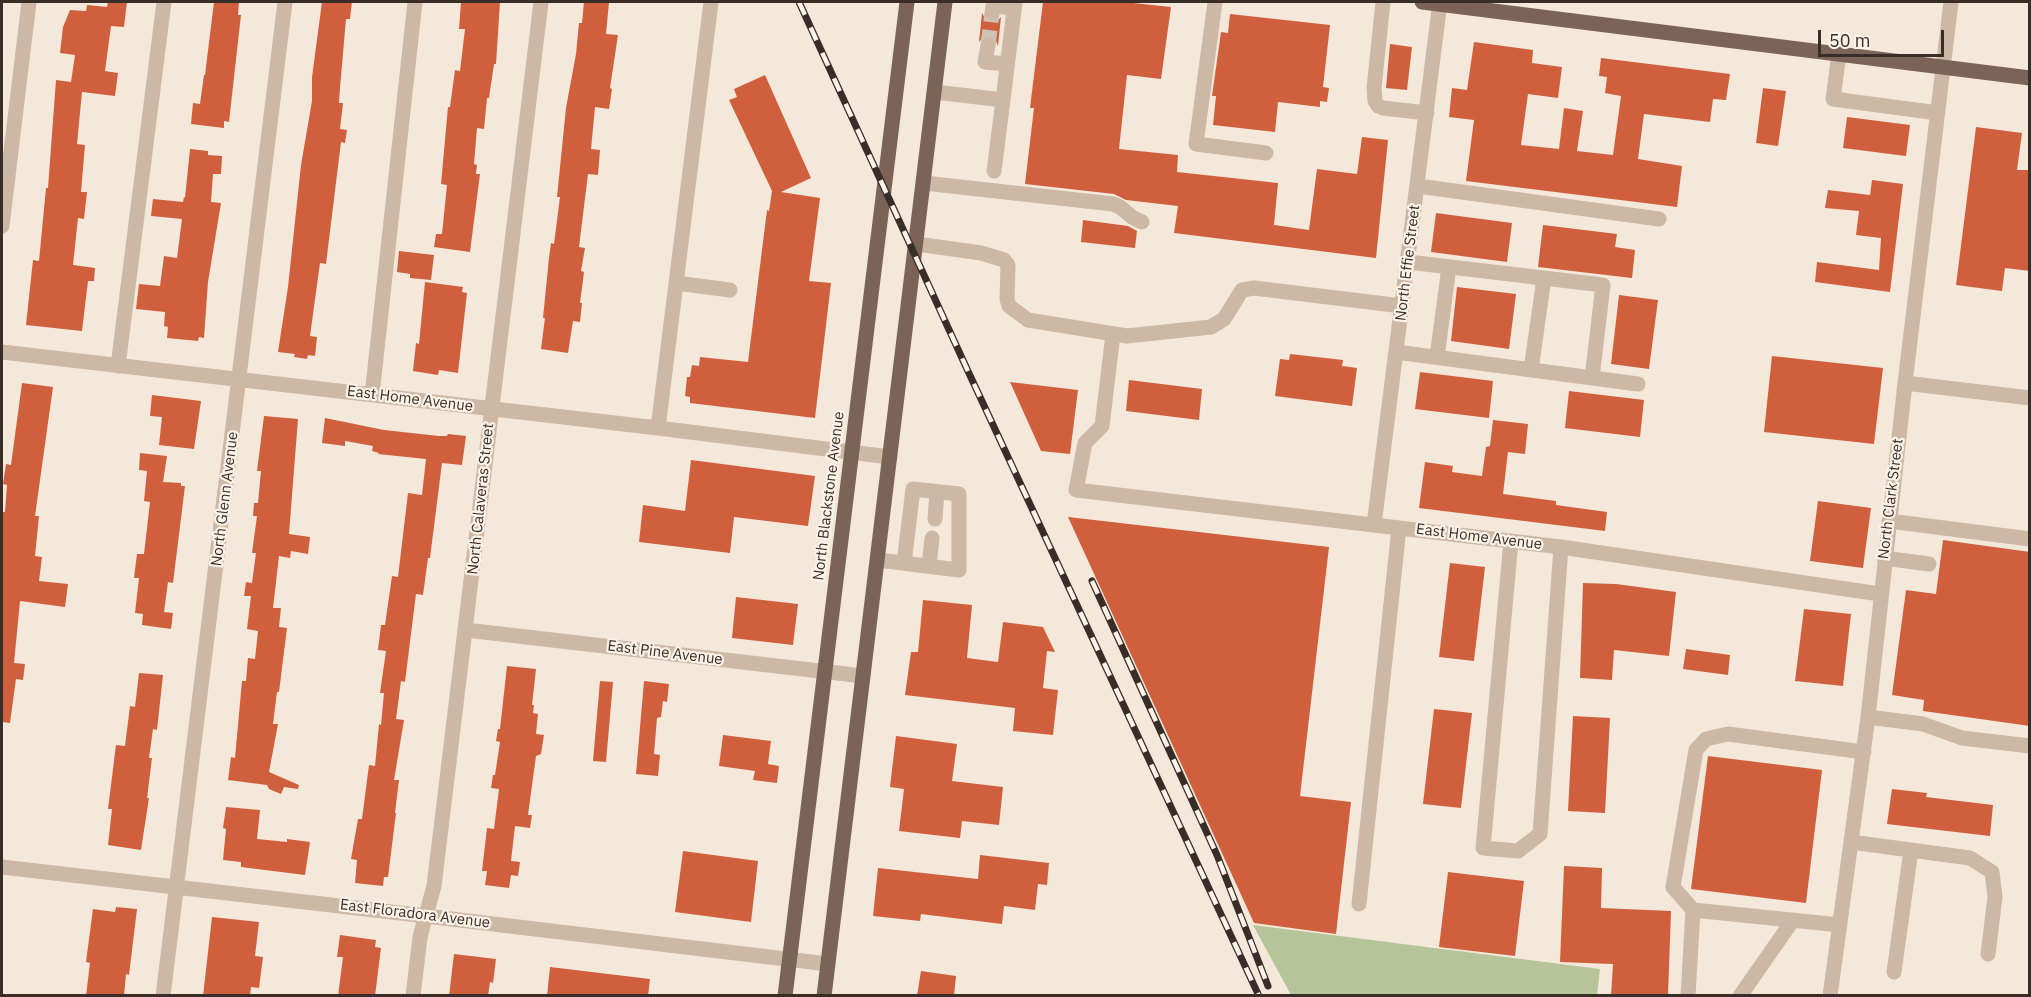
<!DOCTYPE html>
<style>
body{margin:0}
#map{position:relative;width:2031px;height:997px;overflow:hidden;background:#f4e8db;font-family:"IBM Plex Sans",sans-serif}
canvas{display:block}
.frame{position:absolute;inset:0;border:3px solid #392d27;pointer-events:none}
.scale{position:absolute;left:1818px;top:30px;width:126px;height:27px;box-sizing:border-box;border:3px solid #392d27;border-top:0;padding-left:8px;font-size:18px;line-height:21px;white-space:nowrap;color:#392d27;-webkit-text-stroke:4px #fbf2e8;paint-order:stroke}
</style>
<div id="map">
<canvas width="2031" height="997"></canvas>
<div class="frame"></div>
<div class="scale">50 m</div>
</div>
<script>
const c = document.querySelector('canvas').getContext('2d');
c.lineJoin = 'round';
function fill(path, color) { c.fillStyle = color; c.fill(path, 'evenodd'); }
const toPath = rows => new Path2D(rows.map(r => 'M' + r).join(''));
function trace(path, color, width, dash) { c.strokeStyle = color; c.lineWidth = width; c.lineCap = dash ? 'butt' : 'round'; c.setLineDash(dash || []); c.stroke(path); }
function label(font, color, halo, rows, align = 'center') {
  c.font = font + ' "IBM Plex Sans",sans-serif'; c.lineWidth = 4.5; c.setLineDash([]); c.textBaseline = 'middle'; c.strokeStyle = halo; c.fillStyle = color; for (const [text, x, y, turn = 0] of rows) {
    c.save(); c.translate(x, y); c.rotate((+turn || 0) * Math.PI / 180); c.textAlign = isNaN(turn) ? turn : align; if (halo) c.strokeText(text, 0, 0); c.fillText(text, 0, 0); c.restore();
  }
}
fill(toPath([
 [1253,925,1600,969,1597,995,1291,995]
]), '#b6c49a');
fill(toPath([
 [108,2,127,2,124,27,111,26,105,71,118,73,115,96,82,92,77,144,85,145,81,192,87,192,84,219,78,218,73,265,95,268,94,281,88,281,82,331,26,325,33,260,39,261,46,188,48,188,56,80,71,82,75,55,60,53,63,27,70,10,86,11,87,5,107,7],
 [214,2,239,2,238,15,241,15,229,122,224,121,224,128,191,124,193,103,200,104,204,75,205,75],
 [322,2,352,2,350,19,346,19,340,88,339,103,343,103,340,129,347,130,345,143,341,142,326,264,320,263,310,336,317,337,315,356,308,355,307,359,294,357,295,354,278,352,288,287,301,165,312,101,312,77],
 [461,2,500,2,496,64,494,64,489,98,487,98,484,129,477,128,474,164,477,165,476,174,480,174,470,252,434,247,436,234,442,234,447,185,441,184,448,107,450,107,455,70,460,71,465,29,459,29],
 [584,2,609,2,606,34,618,35,610,88,612,89,609,109,595,107,591,149,600,150,598,175,588,174,579,247,585,248,581,271,584,272,580,303,582,303,580,322,573,321,568,353,541,349,545,318,543,318,549,258,551,243,554,244,560,197,557,197,566,108,576,54,579,23,582,23],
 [1043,2,1124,2,1171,7,1161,79,1127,75,1119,149,1178,155,1177,172,1278,183,1274,225,1309,230,1317,169,1357,174,1362,137,1388,140,1376,258,1174,233,1178,206,1126,200,1114,194,1025,184,1034,108,1030,108],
 [982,13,986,20,990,22,996,22,1001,17,998,46,995,38,989,35,984,36,979,42],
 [1230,14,1330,25,1323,87,1329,88,1327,102,1320,101,1320,107,1278,102,1275,132,1213,125,1216,96,1212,96,1221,32,1228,33],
 [1474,42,1533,50,1532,63,1562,67,1558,98,1528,94,1521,145,1559,149,1564,108,1583,111,1577,151,1613,155,1621,96,1605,93,1607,77,1599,76,1601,58,1730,74,1726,100,1713,99,1710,122,1644,114,1638,159,1682,166,1677,207,1466,181,1474,120,1449,117,1452,88,1467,90],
 [1390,44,1412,47,1407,90,1386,88],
 [765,75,811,178,781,192,820,198,809,281,831,283,815,418,690,403,690,397,685,396,687,377,690,377,692,365,699,366,700,357,748,362,767,210,769,211,772,191,729,100,737,97,734,89],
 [1763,88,1786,91,1778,146,1756,143],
 [1847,117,1910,125,1906,156,1843,148],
 [1976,127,2022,133,2017,170,2030,170,2030,271,2005,268,2002,291,1956,285],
 [190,149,208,151,208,155,222,156,221,174,213,174,211,202,221,203,208,282,204,338,199,337,198,341,167,338,168,327,164,326,165,312,136,309,139,284,160,286,164,256,177,258,182,219,151,216,153,199,183,202,184,197,185,198],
 [1872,180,1903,184,1890,292,1815,282,1817,262,1879,270,1881,238,1856,235,1859,211,1825,208,1828,190,1870,195],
 [1436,213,1512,223,1507,262,1431,252],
 [1083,220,1128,226,1137,231,1135,248,1081,242],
 [1543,225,1617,234,1615,247,1635,250,1632,278,1538,267],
 [399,251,434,255,431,280,410,278,410,274,397,272],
 [425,282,463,287,462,292,467,293,458,373,439,370,438,375,413,371,416,343,419,344],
 [1457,287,1516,294,1509,349,1451,341],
 [1619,295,1658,300,1649,369,1611,364],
 [1290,354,1343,360,1342,366,1357,368,1352,406,1275,396,1280,359,1289,360],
 [1772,356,1883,368,1874,444,1764,432],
 [1420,372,1493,381,1489,418,1415,409],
 [1129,380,1202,389,1199,420,1126,411],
 [1010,382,1078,390,1070,454,1041,451],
 [22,383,53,387,35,516,39,516,35,556,42,557,39,581,68,584,65,607,20,601,14,663,25,664,23,680,16,679,10,723,2,722,2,512,5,512,7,485,3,484,6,464,11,465],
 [1569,391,1644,400,1640,437,1565,428],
 [152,395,201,401,194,449,159,445,162,417,150,416],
 [264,416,298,419,289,534,310,537,308,554,291,551,290,558,279,556,273,608,281,608,279,627,287,628,279,692,277,692,273,724,278,724,269,772,299,785,298,789,284,787,281,794,269,789,267,785,228,780,231,757,235,758,242,681,246,681,248,658,255,659,258,631,247,629,251,596,244,596,246,582,252,583,256,553,252,553,257,516,253,516,254,503,258,503,261,471,257,471],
 [325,418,384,430,439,436,447,436,448,434,466,436,462,465,442,463,430,558,428,558,423,595,416,594,405,682,401,681,396,719,404,720,394,780,399,780,395,813,396,813,388,877,384,877,383,886,355,883,357,860,351,859,358,819,362,819,369,765,375,766,379,724,381,725,384,693,380,693,386,651,378,650,381,625,385,625,392,576,398,577,408,493,422,495,426,459,378,454,379,453,372,451,373,446,345,441,345,446,322,443],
 [1493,420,1528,424,1525,454,1508,452,1503,494,1556,501,1556,505,1607,512,1605,531,1419,508,1425,462,1453,466,1452,472,1482,476,1486,447,1490,446],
 [140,453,167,456,163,482,181,483,181,486,185,486,173,583,168,582,164,612,173,613,171,629,142,625,143,614,135,613,139,578,134,578,137,554,144,554,150,502,144,501,147,471,139,470],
 [691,460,815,476,808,526,734,517,730,553,639,542,643,505,685,511],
 [1818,501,1871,508,1863,568,1810,561],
 [1068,517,1329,547,1300,796,1351,802,1336,934,1254,923],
 [1943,540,2030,552,2030,726,1923,711,1924,700,1892,695,1906,590,1936,594],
 [1450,563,1485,567,1474,661,1439,657],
 [1583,583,1616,584,1676,592,1669,656,1614,650,1612,680,1580,678],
 [736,597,798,604,793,645,732,638],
 [923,600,972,605,967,658,998,662,1003,622,1043,627,1055,652,1047,651,1043,688,1058,690,1053,735,1013,731,1015,708,905,695,911,652,918,652],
 [1804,609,1851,614,1843,686,1795,681],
 [1686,649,1730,655,1728,675,1683,669],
 [507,666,536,669,532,705,534,705,533,713,538,714,536,734,544,735,541,754,536,756,528,815,532,815,530,828,515,826,511,861,520,862,518,876,511,875,509,888,485,885,487,871,482,871,487,828,494,829,499,789,491,788,493,775,495,775,500,742,496,741,498,729,500,729],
 [139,673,163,675,157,730,153,729,149,758,152,758,147,798,149,798,141,850,108,845,112,809,108,809,116,745,125,746,130,706,135,707],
 [600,681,613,682,606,762,593,761],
 [644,681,669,684,667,702,663,701,661,717,657,718,654,754,660,755,658,776,636,774],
 [1434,709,1472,713,1461,808,1423,804],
 [1573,716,1610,718,1605,813,1568,811],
 [723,735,771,741,768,764,779,766,777,783,753,780,755,771,719,766],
 [896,736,957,744,952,781,1003,787,999,825,962,821,960,838,899,831,904,789,890,787],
 [1708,756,1822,770,1806,903,1691,889],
 [1892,789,1927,793,1926,797,1993,805,1990,836,1887,824],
 [226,807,260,810,257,839,287,842,287,839,310,842,305,875,241,867,241,862,223,860,226,829,223,828],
 [683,851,758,861,751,922,675,912],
 [980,855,1049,863,1047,885,1038,884,1035,910,1004,906,1002,924,921,914,920,921,873,916,878,868,978,879],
 [1564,866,1602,868,1601,908,1671,911,1668,996,1611,996,1613,964,1560,962],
 [1448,872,1524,881,1515,956,1439,947],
 [116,907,137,909,129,975,126,974,124,996,86,996,90,963,86,962,93,909,115,912],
 [212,917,259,922,255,956,263,957,259,988,251,987,250,996,203,996],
 [340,935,376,940,375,947,381,948,375,996,338,996,343,957,337,957],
 [454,954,496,959,493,983,490,982,488,996,449,996],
 [550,967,650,979,648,996,547,996],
 [921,971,956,976,954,996,917,996]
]), '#d0603d');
trace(toPath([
 [988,45,992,13]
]), '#cfc3b7', 15, [15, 8]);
trace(toPath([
 [1215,2,1196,144,1266,153],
 [1383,2,1374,88,1375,101,1378,106,1383,108,1427,113],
 [992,13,993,6,1014,8],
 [988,45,985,62,1007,64],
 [1839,54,1833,99,1938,113],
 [935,92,1003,100,1015,2],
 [994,171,1003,100],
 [924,183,1113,204,1120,207,1132,217,1142,222],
 [1418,186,1659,219],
 [2,226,29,2],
 [917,244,981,253,1004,260,1008,265,1007,299,1009,306,1028,320,1127,336,1211,327,1224,319,1242,290,1254,288,1402,306],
 [1408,262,1603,285,1592,378],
 [676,283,730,290],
 [1113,334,1102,426,1085,443,1076,490,1561,547,1880,594],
 [2,352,658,428,890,457],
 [1396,352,1638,384],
 [1437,357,1449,267],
 [118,366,164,2],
 [1531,370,1544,278],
 [1905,383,2030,398],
 [372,395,415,2],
 [658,428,711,2],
 [935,519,937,492],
 [1889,521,2030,539],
 [1374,525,1440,2],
 [1511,541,1483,848,1518,851,1540,834,1561,547],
 [1884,558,1929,564],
 [878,560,959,570,959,494,913,489,904,563],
 [929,566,932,538],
 [466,630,863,676],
 [1868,717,1923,724,1962,738,2030,746],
 [1851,842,1970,858,1992,872,1995,897,1988,954],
 [2,867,426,916,828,964],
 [1359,904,1399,528],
 [1840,925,1693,910,1673,887,1696,750,1706,739,1728,734,1864,752],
 [1894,972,1911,850],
 [163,996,285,2],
 [413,996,420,937,434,886,541,2],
 [1688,996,1693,910],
 [1740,996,1793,920],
 [1830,996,1868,717,1905,383,1951,2]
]), '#cdb8a6', 15);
trace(toPath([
 [1422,2,2030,78],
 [785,996,907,2],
 [824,996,945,2]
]), '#7c6357', 15);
const rail = toPath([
 [799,2,967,369,1259,996],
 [1092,581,1217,855,1268,986]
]);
trace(rail, '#392d27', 7);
trace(rail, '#fbf2e8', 4.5, [14]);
label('15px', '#392d27', '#fbf2e8', [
 ["North Effie Street",1408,263,-83],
 ["East Home Avenue",410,399,7],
 ["North Blackstone Avenue",829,496,-83],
 ["North Glenn Avenue",225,499,-83],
 ["North Calaveras Street",481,499,-84],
 ["North Clark Street",1891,499,-83],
 ["East Home Avenue",1479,537,7],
 ["East Pine Avenue",665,653,7],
 ["East Floradora Avenue",415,914,7]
]);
</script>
